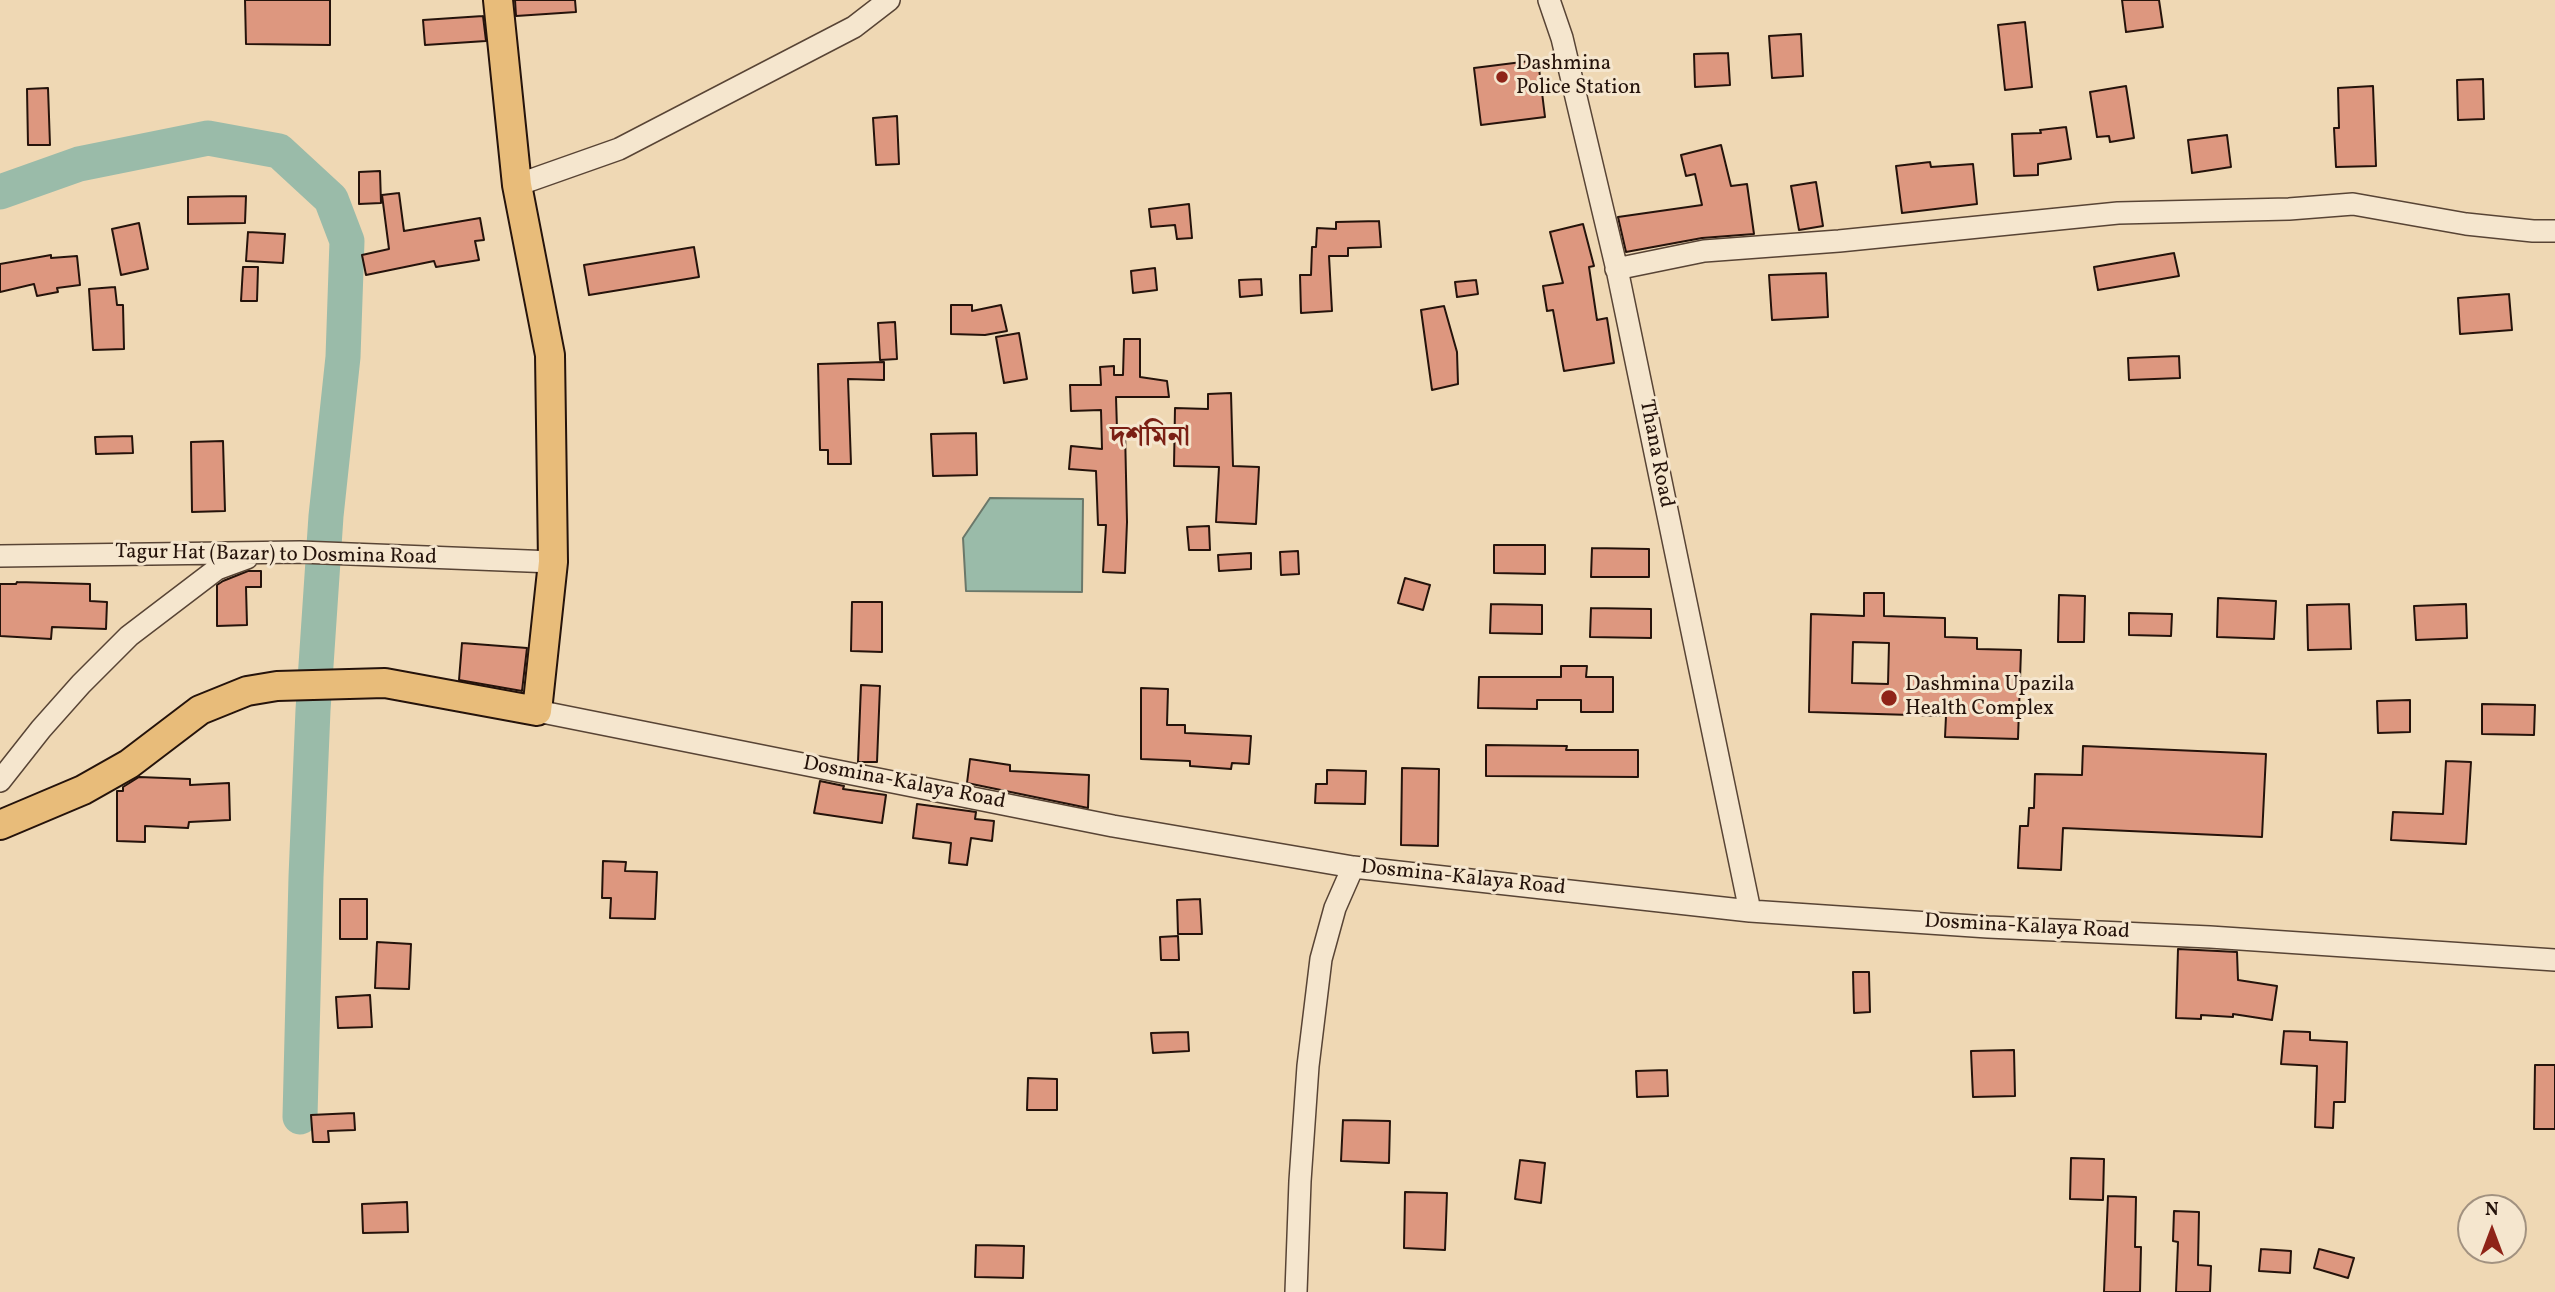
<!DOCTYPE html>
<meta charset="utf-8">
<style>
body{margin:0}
#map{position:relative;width:2555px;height:1292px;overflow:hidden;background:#efd8b4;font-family:Vollkorn,serif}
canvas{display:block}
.north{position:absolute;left:2457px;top:1194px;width:70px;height:70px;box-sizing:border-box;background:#f5e6ce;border:2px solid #a29280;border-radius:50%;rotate:0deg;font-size:19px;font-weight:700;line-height:28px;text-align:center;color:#25130b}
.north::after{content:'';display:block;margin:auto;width:24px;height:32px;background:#8f2418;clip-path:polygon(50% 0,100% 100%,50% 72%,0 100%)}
</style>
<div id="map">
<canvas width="2555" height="1292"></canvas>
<div class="north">N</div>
</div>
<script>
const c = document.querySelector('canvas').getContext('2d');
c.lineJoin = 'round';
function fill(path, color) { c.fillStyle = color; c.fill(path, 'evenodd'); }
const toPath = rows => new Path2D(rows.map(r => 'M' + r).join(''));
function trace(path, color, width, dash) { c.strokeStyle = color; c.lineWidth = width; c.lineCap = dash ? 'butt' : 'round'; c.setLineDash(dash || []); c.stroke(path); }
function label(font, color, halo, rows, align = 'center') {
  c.font = font + ' Vollkorn,"Noto Serif Bengali",serif'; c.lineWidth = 6; c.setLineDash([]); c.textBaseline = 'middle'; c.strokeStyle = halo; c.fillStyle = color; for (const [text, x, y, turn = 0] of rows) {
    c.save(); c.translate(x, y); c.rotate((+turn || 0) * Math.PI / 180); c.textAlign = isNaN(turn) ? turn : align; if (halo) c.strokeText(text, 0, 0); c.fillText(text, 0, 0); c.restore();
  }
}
const water = toPath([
 [990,498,1083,499,1082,592,966,591,963,538,990,498]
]);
fill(water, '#9abba9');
trace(water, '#6b786a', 2);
trace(toPath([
 [0,192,79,164,208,138,279,151,331,199,347,241,343,357,326,516,313,710,306,877,300,1117]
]), '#9abba9', 35);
const building = toPath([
 [245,0,330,0,330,45,246,44,245,0],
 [515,0,575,0,576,12,516,16,515,0],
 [2122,0,2159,0,2163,27,2126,32,2122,0],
 [483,16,486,41,425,45,423,20,483,16],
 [2025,22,2032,87,2005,90,1998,25,2025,22],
 [1801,34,1803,76,1772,78,1769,36,1801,34],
 [1728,53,1730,85,1695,87,1694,54,1728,53],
 [1538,60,1545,117,1481,125,1474,68,1538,60],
 [2483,79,2484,119,2458,120,2457,80,2483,79],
 [2126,86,2134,138,2110,142,2109,136,2097,137,2090,92,2126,86],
 [2373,86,2376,166,2336,167,2334,128,2339,128,2338,88,2373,86],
 [48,88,50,145,28,145,27,89,48,88],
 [897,116,899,164,876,165,873,118,897,116],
 [2066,127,2071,159,2038,164,2038,175,2014,176,2012,134,2041,133,2040,130,2066,127],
 [2227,135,2231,167,2192,173,2188,140,2227,135],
 [1721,145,1731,186,1747,184,1754,234,1702,238,1626,252,1618,217,1702,205,1695,174,1686,176,1681,155,1721,145],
 [1930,162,1931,167,1973,164,1977,204,1902,213,1896,166,1930,162],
 [380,171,381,203,359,204,359,172,380,171],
 [1816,182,1823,226,1799,230,1791,186,1816,182],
 [399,193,404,231,480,218,484,240,475,241,479,260,436,267,434,261,366,275,362,255,389,249,382,195,399,193],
 [246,196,245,223,188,224,188,197,246,196],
 [1189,204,1192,238,1177,239,1175,225,1151,227,1149,209,1189,204],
 [1379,221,1381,247,1348,248,1348,256,1329,256,1332,311,1301,313,1300,275,1311,275,1312,247,1316,247,1317,228,1336,229,1336,222,1379,221],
 [139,223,148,269,121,275,112,229,139,223],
 [1583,224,1594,266,1589,267,1597,320,1607,318,1614,363,1564,371,1553,310,1547,311,1543,286,1563,283,1550,232,1583,224],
 [248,232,285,234,283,263,246,261,248,232],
 [694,247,699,277,589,295,584,265,694,247],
 [2174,253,2179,276,2098,290,2094,267,2174,253],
 [51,255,51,258,77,256,80,285,57,288,58,292,37,296,34,284,0,292,0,264,51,255],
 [243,267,258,267,257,301,241,301,243,267],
 [1155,268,1157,290,1133,293,1131,271,1155,268],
 [1826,273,1828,317,1772,320,1769,275,1826,273],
 [1261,279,1262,295,1240,297,1239,280,1261,279],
 [1476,280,1478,294,1457,297,1455,282,1476,280],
 [115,287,117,305,123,305,124,349,93,350,89,289,115,287],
 [2509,294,2512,330,2460,334,2458,298,2509,294],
 [951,305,972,305,972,311,1001,305,1007,331,985,335,951,334,951,305],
 [1444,306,1457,352,1458,384,1432,390,1421,310,1444,306],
 [895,322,897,359,880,360,878,323,895,322],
 [1019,333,1027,379,1004,383,996,337,1019,333],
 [1124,339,1140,339,1140,377,1167,381,1169,397,1116,397,1117,430,1125,430,1127,522,1125,573,1103,572,1106,525,1098,525,1096,471,1069,469,1071,446,1102,449,1101,410,1071,411,1070,385,1101,385,1100,367,1114,366,1114,375,1123,375,1124,339],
 [2179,356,2180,378,2129,380,2128,358,2179,356],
 [884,362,884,380,848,379,851,464,828,464,828,450,820,450,818,364,884,362],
 [1231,393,1233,466,1259,467,1256,524,1216,522,1219,467,1174,466,1175,408,1208,409,1208,394,1231,393],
 [976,433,977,475,933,476,931,434,976,433],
 [132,436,133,453,96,454,95,437,132,436],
 [223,441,225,511,192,512,191,442,223,441],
 [1209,526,1210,550,1189,550,1187,527,1209,526],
 [1494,545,1545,545,1545,574,1494,573,1494,545],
 [1592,548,1649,549,1649,577,1591,577,1592,548],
 [1298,551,1299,574,1281,575,1280,552,1298,551],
 [1251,553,1251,569,1219,571,1218,555,1251,553],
 [248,571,261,571,261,587,246,587,247,625,217,626,217,585,223,581,248,571],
 [1405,578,1430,585,1423,610,1398,603,1405,578],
 [17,582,90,584,90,601,107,602,106,629,52,627,51,639,0,636,0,584,16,584,17,582],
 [1864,593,1884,593,1884,616,1945,618,1945,637,1977,638,1977,649,2021,650,2018,739,1945,737,1946,716,1809,712,1811,614,1864,616,1864,593],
 [1853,642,1889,643,1888,684,1852,683,1853,642],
 [2059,595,2085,596,2084,642,2058,642,2059,595],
 [2218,598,2276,601,2274,639,2217,637,2218,598],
 [852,602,882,602,882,652,851,651,852,602],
 [1491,604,1542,605,1542,634,1490,633,1491,604],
 [2349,604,2351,649,2308,650,2307,605,2349,604],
 [2466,604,2467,638,2416,640,2414,606,2466,604],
 [1591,608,1651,609,1651,638,1590,637,1591,608],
 [2129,613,2172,614,2171,636,2129,635,2129,613],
 [462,643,527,648,522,691,459,680,462,643],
 [1561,666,1587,666,1586,677,1613,677,1613,712,1581,712,1581,700,1537,700,1537,709,1478,708,1479,677,1561,677,1561,666],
 [861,685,880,686,877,762,858,762,861,685],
 [1141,688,1168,689,1167,725,1185,725,1185,733,1251,736,1249,764,1232,763,1231,769,1190,766,1190,761,1141,759,1141,688],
 [2410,700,2410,732,2378,733,2377,701,2410,700],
 [2482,704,2535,705,2534,735,2482,734,2482,704],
 [1486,745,1567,746,1566,750,1638,750,1638,777,1486,776,1486,745],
 [2083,746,2266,754,2262,837,2063,828,2061,870,2018,868,2020,826,2028,826,2029,808,2034,808,2035,774,2082,775,2083,746],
 [970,759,1010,765,1010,771,1089,775,1088,808,967,783,970,759],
 [2446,761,2471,762,2466,844,2391,840,2393,812,2443,814,2446,761],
 [1402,768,1439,769,1438,846,1401,845,1402,768],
 [1327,770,1366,771,1365,804,1315,803,1316,784,1327,784,1327,770],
 [139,777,190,779,190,785,229,783,230,820,189,822,188,828,145,826,145,842,117,841,117,791,123,791,123,787,139,777],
 [820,781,844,786,843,789,886,795,882,823,814,813,820,781],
 [917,804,976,812,975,819,994,821,992,841,971,838,967,865,949,863,951,843,913,838,917,804],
 [603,861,626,862,625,871,657,872,655,919,610,918,611,898,602,898,603,861],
 [340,899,367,899,367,939,340,939,340,899],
 [1200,899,1202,934,1178,934,1177,900,1200,899],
 [1178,936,1179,960,1161,960,1160,937,1178,936],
 [377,942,411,944,409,989,375,988,377,942],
 [2178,949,2237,952,2238,980,2277,986,2272,1020,2233,1014,2233,1017,2201,1015,2201,1019,2176,1018,2178,949],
 [1853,972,1869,972,1870,1012,1854,1013,1853,972],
 [370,995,372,1027,338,1028,336,997,370,995],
 [2284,1031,2310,1032,2310,1040,2347,1042,2345,1102,2334,1102,2333,1128,2315,1127,2317,1066,2281,1064,2284,1031],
 [1188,1032,1189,1051,1153,1053,1151,1033,1188,1032],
 [2014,1050,2015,1096,1973,1097,1971,1051,2014,1050],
 [2535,1065,2555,1065,2555,1129,2534,1129,2535,1065],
 [1667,1070,1668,1096,1637,1097,1636,1071,1667,1070],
 [1028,1078,1057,1079,1057,1110,1027,1110,1028,1078],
 [354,1113,355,1130,328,1131,329,1142,313,1142,311,1115,354,1113],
 [1343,1120,1390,1121,1389,1163,1341,1161,1343,1120],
 [2071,1158,2104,1159,2103,1200,2070,1199,2071,1158],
 [1520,1160,1545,1163,1541,1203,1515,1199,1520,1160],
 [1405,1192,1447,1193,1445,1250,1404,1248,1405,1192],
 [2108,1196,2136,1197,2135,1247,2141,1247,2140,1292,2104,1292,2108,1196],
 [407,1202,408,1232,363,1233,362,1204,407,1202],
 [2174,1211,2199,1212,2198,1265,2211,1266,2210,1292,2176,1292,2178,1242,2173,1241,2174,1211],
 [976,1245,1024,1246,1023,1278,975,1277,976,1245],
 [2261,1249,2291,1251,2290,1273,2259,1271,2261,1249],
 [2319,1249,2354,1258,2348,1278,2314,1268,2319,1249]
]);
fill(building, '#dd977f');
trace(building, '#25130b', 2);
const minor = toPath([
 [1549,0,1562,38,1618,274,1750,911],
 [517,185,619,149,854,27,889,0],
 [1616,269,1704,251,1839,241,2118,213,2289,209,2353,204,2466,224,2533,231,2555,231],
 [0,556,300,552,553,562],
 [537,711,1113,826,1353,867,1750,911,1988,927,2210,937,2555,960],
 [0,781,41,729,81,684,129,636,217,569,247,558],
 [1296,1292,1300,1181,1308,1066,1321,959,1335,908,1353,867]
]);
const major = toPath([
 [0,825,83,790,129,764,200,710,247,691,277,686,385,683,537,711,553,562,550,355,517,185,498,0]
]);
trace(minor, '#584435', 24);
trace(major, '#25130b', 32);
trace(minor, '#f5e6ce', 21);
trace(major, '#e8bc7a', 28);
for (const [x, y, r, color] of [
 [1502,77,7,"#8f2418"],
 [1889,698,9,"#8f2418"]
]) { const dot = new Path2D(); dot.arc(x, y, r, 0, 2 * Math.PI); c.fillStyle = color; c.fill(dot); trace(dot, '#f5e6ce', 2.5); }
label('21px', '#25130b', '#f5e6ce', [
 ["Dashmina",1516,65],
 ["Police Station",1516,89],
 ["Dashmina Upazila",1905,686],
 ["Health Complex",1905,710]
], 'left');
label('21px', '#25130b', '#f5e6ce', [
 ["Thana Road",1655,454,79],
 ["Tagur Hat (Bazar) to Dosmina Road",276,556,1],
 ["Dosmina-Kalaya Road",904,784,11],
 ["Dosmina-Kalaya Road",1463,879,6],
 ["Dosmina-Kalaya Road",2027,928,3]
]);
label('bold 28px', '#7a1f14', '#f5e6ce', [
 ["দশমিনা",1150,440]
]);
</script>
